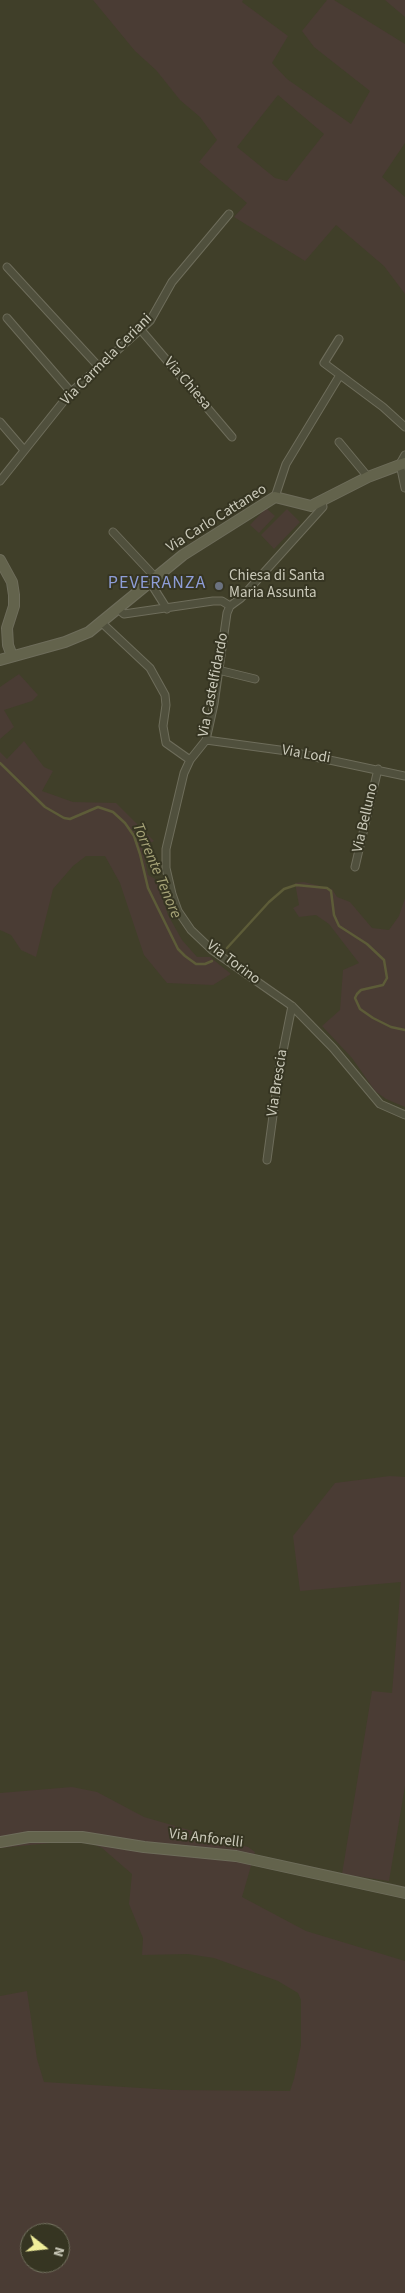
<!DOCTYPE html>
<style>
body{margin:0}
#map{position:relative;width:405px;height:2293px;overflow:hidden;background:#403f29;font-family:"Source Sans 3",sans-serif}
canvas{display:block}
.north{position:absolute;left:20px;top:2223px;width:50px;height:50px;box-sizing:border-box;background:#363522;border:1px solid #72715f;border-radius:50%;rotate:106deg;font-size:14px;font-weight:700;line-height:20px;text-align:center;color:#cbcaba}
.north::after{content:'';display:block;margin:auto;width:18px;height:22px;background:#f0ee9a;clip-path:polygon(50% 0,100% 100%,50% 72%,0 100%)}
</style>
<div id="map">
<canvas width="405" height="2293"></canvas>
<div class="north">N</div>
</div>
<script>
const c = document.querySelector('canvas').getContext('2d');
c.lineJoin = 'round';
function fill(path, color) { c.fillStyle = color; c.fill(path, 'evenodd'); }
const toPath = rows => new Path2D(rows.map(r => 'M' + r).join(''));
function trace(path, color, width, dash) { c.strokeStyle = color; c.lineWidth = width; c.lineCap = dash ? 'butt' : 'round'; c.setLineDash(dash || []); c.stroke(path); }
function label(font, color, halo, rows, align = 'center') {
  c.font = font + ' "Source Sans 3",sans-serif'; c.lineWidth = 4; c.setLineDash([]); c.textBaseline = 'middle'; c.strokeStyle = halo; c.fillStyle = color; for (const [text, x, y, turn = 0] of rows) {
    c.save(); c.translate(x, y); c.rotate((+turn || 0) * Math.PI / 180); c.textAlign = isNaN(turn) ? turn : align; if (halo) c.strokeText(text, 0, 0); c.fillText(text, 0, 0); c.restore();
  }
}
fill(toPath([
 [93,0,243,0,242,2,288,36,272,63,287,79,351,124,370,91,314,47,302,31,327,0,334,0,405,44,405,143,382,177,405,197,405,294,384,266,336,225,305,261,234,217,247,203,199,162,217,140,200,117,180,100,156,70,135,51],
 [278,95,324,134,287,181,275,178,237,147],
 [385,0,405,0,405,17],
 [266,508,275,516,259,533,250,525],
 [287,509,300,522,274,549,261,535],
 [19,674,38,695,32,701,4,710,14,727,0,739,0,687],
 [24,741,44,767,53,771,42,791,73,802,116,803,154,841,142,847,148,875,157,880,168,915,182,940,197,957,210,957,231,974,213,985,167,983,144,955,120,883,105,856,86,856,73,866,53,889,36,957,21,950,11,935,0,930,0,752,7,759],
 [304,882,332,889,337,897,350,902,372,928,389,930,399,916,405,898,405,1107,386,1099,375,1091,352,1058,322,1026,340,1010,343,970,359,963,329,924,316,915,299,917,293,908,299,905,295,883],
 [390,1476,405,1477,405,1786,389,1881,342,1874,372,1691,392,1693,401,1582,300,1591,293,1536,335,1483],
 [72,1787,97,1792,144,1817,248,1847,255,1852,242,1897,306,1931,405,1961,405,2293,0,2293,0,1996,27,1991,37,2059,44,2082,173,2090,290,2091,294,2079,301,2045,301,2000,298,1993,278,1981,214,1958,188,1954,142,1955,143,1938,129,1904,132,1874,102,1848,91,1843,71,1841,0,1848,0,1793],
 [30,2233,60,2233,60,2263,30,2263]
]), '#4a3c34');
trace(toPath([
 [0,763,45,807,64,818,70,819,98,807,113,812,125,823,134,836,140,854,148,888,178,949,185,956,196,964,205,964,212,961],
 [227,948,269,902,284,889,296,885,327,888,331,891,334,915,339,926,367,944,384,960,387,978,383,985,361,990,357,994,355,998,360,1009,373,1018,391,1027,405,1030]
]), '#5d5c38', 2.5);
const street = toPath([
 [7,267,99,367],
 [7,318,71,392],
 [141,330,232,437],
 [339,339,324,363,383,407,405,427],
 [0,422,24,450],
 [339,442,368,477],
 [405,455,400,464,405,488],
 [0,481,71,392,150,321,172,282,229,214],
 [275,497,286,464,340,375],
 [322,502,323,507,241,598,230,606,227,613,214,704,206,740,190,760,184,773,166,849,166,868,172,894,178,911,191,930,212,950,292,1006,333,1048,380,1104,405,1115],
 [113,532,155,577],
 [150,582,167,609],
 [118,609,124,614,213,601,222,601,230,606],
 [102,623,150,668,165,695,166,705,163,726,166,743,190,760],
 [218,670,255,679],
 [206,740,287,751,405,776],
 [355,867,378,769],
 [267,1160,279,1071,292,1006]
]);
const secondary = toPath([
 [0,560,12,582,14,595,14,606,7,628,8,645,12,656],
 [0,660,65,642,89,632,183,555,275,497,311,506,368,477,405,463],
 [0,1842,29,1837,82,1837,144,1847,236,1856,405,1893]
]);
trace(street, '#6e6d5b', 9);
trace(secondary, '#6e6d5b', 12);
trace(street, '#50503d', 7);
trace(secondary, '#63634c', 10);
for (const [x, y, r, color] of [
 [219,586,5,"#6b7280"]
]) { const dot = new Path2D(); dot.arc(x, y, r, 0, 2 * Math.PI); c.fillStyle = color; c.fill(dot); trace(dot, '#363522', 2); }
label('15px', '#cbcaba', '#363522', [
 ["Via Carmela Ceriani",107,360,-45],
 ["Via Chiesa",187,384,49],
 ["Via Carlo Cattaneo",217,519,-32],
 ["Via Castelfidardo",214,685,-79],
 ["Via Lodi",306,755,10],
 ["Via Belluno",366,818,-77],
 ["Via Torino",233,963,37],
 ["Via Brescia",278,1083,-81],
 ["Via Anforelli",206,1839,7]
]);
label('15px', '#cbcaba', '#363522', [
 ["Chiesa di Santa",229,577],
 ["Maria Assunta",229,594]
], 'left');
label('italic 16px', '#a6a377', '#363522', [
 ["Torrente Tenore",156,871,67]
]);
c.letterSpacing = '1px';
label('18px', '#8e9dd7', '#363522', [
 ["PEVERANZA",157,584]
]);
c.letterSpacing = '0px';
</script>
